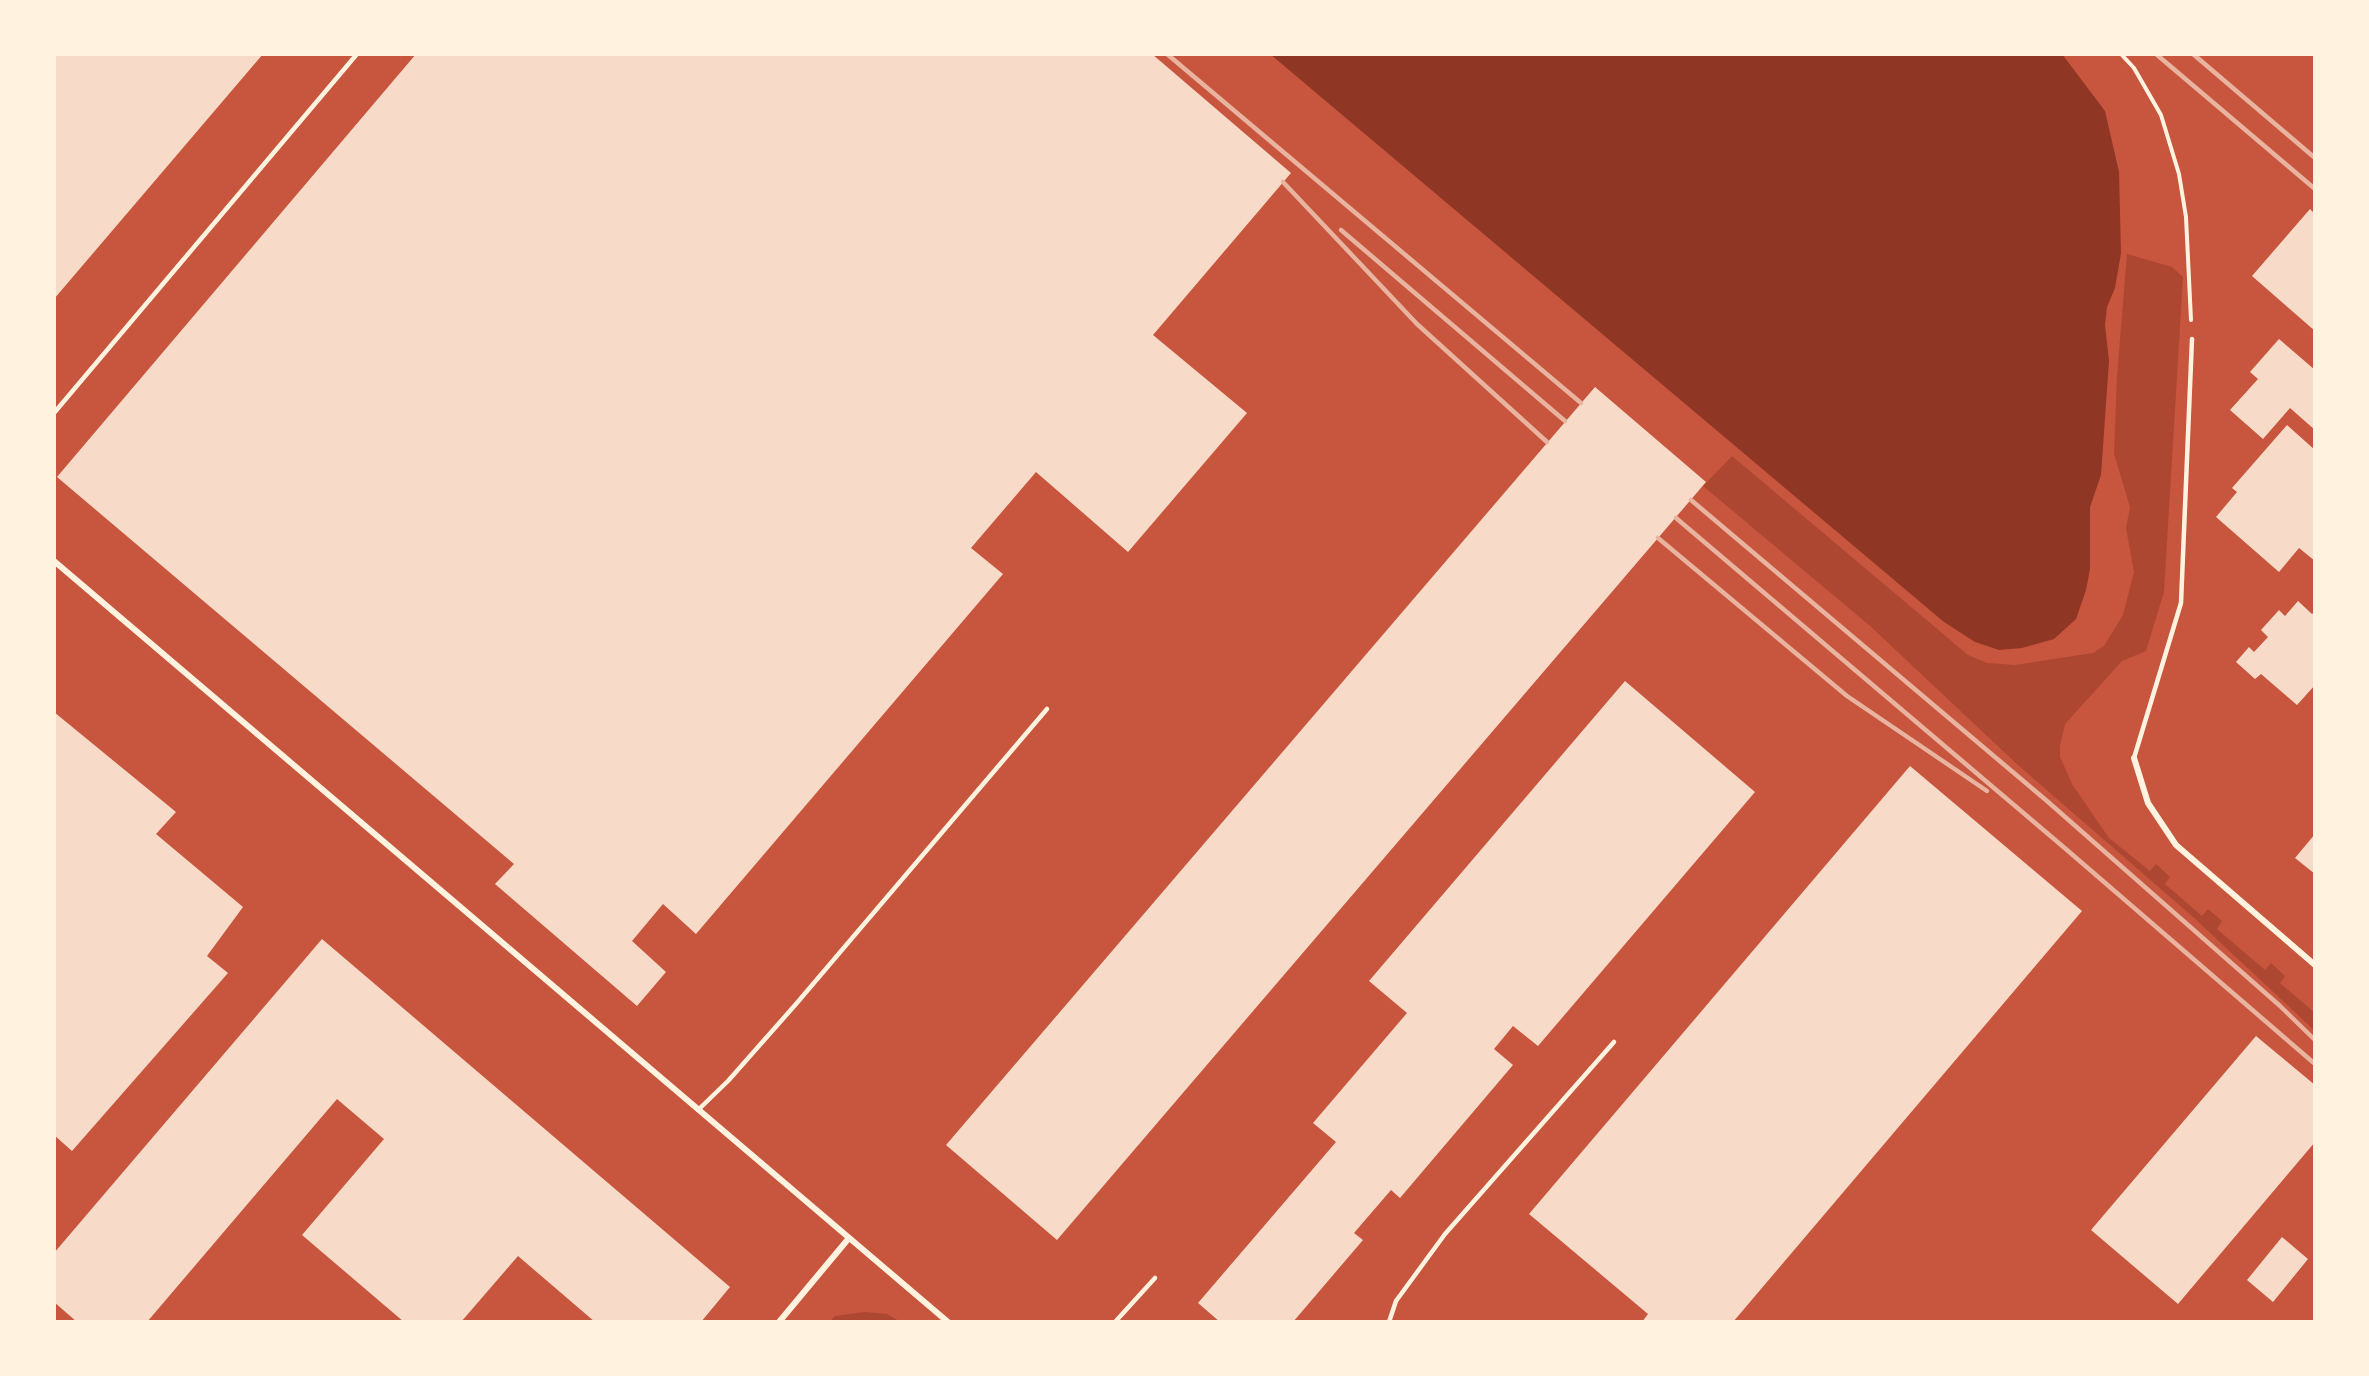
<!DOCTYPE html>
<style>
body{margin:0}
#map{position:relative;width:2369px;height:1376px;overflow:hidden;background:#c8553d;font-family:"PT Sans",sans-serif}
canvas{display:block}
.frame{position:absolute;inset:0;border:56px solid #fff3e0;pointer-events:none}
</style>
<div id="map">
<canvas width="2369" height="1376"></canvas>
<div class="frame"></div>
</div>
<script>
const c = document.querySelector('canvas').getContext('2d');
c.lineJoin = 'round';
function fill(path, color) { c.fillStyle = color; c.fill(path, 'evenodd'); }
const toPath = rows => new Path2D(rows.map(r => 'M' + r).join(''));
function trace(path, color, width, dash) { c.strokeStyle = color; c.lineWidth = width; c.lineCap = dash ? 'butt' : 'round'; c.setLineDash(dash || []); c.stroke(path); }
fill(toPath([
 [2127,254,2172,267,2183,277,2164,592,2146,651,2122,661,2065,724,2060,746,2060,757,2072,784,2109,838,2150,871,2156,864,2170,877,2165,884,2202,916,2208,909,2222,921,2217,929,2265,970,2271,963,2285,976,2280,983,2315,1013,2315,1031,2193,917,2019,766,1869,625,1703,486,1732,456,1968,655,1987,663,2015,665,2093,653,2104,646,2123,615,2134,572,2126,528,2130,507,2114,454,2117,376],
 [865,1312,887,1314,901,1322,834,1322,831,1320,835,1316]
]), '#ae4732');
fill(toPath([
 [1270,54,2062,54,2105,111,2119,172,2121,253,2115,288,2107,307,2105,325,2109,361,2101,475,2090,507,2090,569,2086,590,2076,619,2054,639,2022,648,1999,650,1975,642,1944,622]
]), '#8f3625');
fill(toPath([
 [54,54,263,54,54,299],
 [416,54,1152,54,1291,173,1153,335,1247,413,1128,552,1036,472,971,548,1003,574,696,934,663,904,632,941,666,972,637,1006,495,884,514,864,57,477],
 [2310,209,2315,214,2315,331,2252,276],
 [2279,339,2315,370,2315,430,2290,408,2263,439,2230,410,2258,379,2250,372],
 [1595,387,1706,482,1057,1240,946,1145],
 [2287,425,2315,450,2315,561,2299,548,2279,572,2216,517,2237,492,2232,488],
 [2298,601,2312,614,2315,611,2315,685,2297,705,2261,674,2255,679,2236,662,2249,647,2254,652,2268,637,2261,630,2279,610,2285,616],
 [1625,681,1755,792,1538,1046,1513,1026,1494,1049,1513,1065,1400,1198,1391,1190,1354,1233,1363,1240,1293,1322,1220,1322,1198,1303,1336,1142,1313,1123,1407,1013,1369,981],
 [54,712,176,812,156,834,243,907,207,956,228,973,72,1151,54,1135],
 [1910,766,2082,911,1733,1322,1642,1322,1648,1314,1529,1214],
 [2315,834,2315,874,2295,858],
 [322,939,730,1287,701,1322,595,1322,518,1256,461,1322,404,1322,302,1235,384,1139,337,1099,147,1322,77,1322,54,1302,54,1253],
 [2256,1036,2315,1085,2315,1142,2178,1304,2091,1230],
 [2282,1237,2308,1259,2273,1302,2247,1280]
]), '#f7dbc8');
trace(toPath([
 [2121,54,2134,68,2161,115,2179,174,2186,217,2191,320]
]), '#fff3e0', 4);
trace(toPath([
 [54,413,357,54],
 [2134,758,2181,603,2192,339],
 [698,1110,728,1081,796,1004,1047,709],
 [1115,1322,1155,1278],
 [1389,1322,1396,1301,1445,1234,1614,1042]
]), '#fff3e0', 4.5);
trace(toPath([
 [54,561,948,1322],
 [2134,758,2148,803,2176,845,2315,965],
 [779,1322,849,1238]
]), '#fff3e0', 6);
trace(toPath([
 [1167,54,1581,403],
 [2156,54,2315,189],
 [2193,54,2315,158],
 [1283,182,1417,324,1547,442],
 [1341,230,1565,421],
 [1691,500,2047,801,2279,1005,2315,1040],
 [1676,518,2067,850,2315,1064],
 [1658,538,1847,696,1987,791]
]), '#e9b49f', 4.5);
</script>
